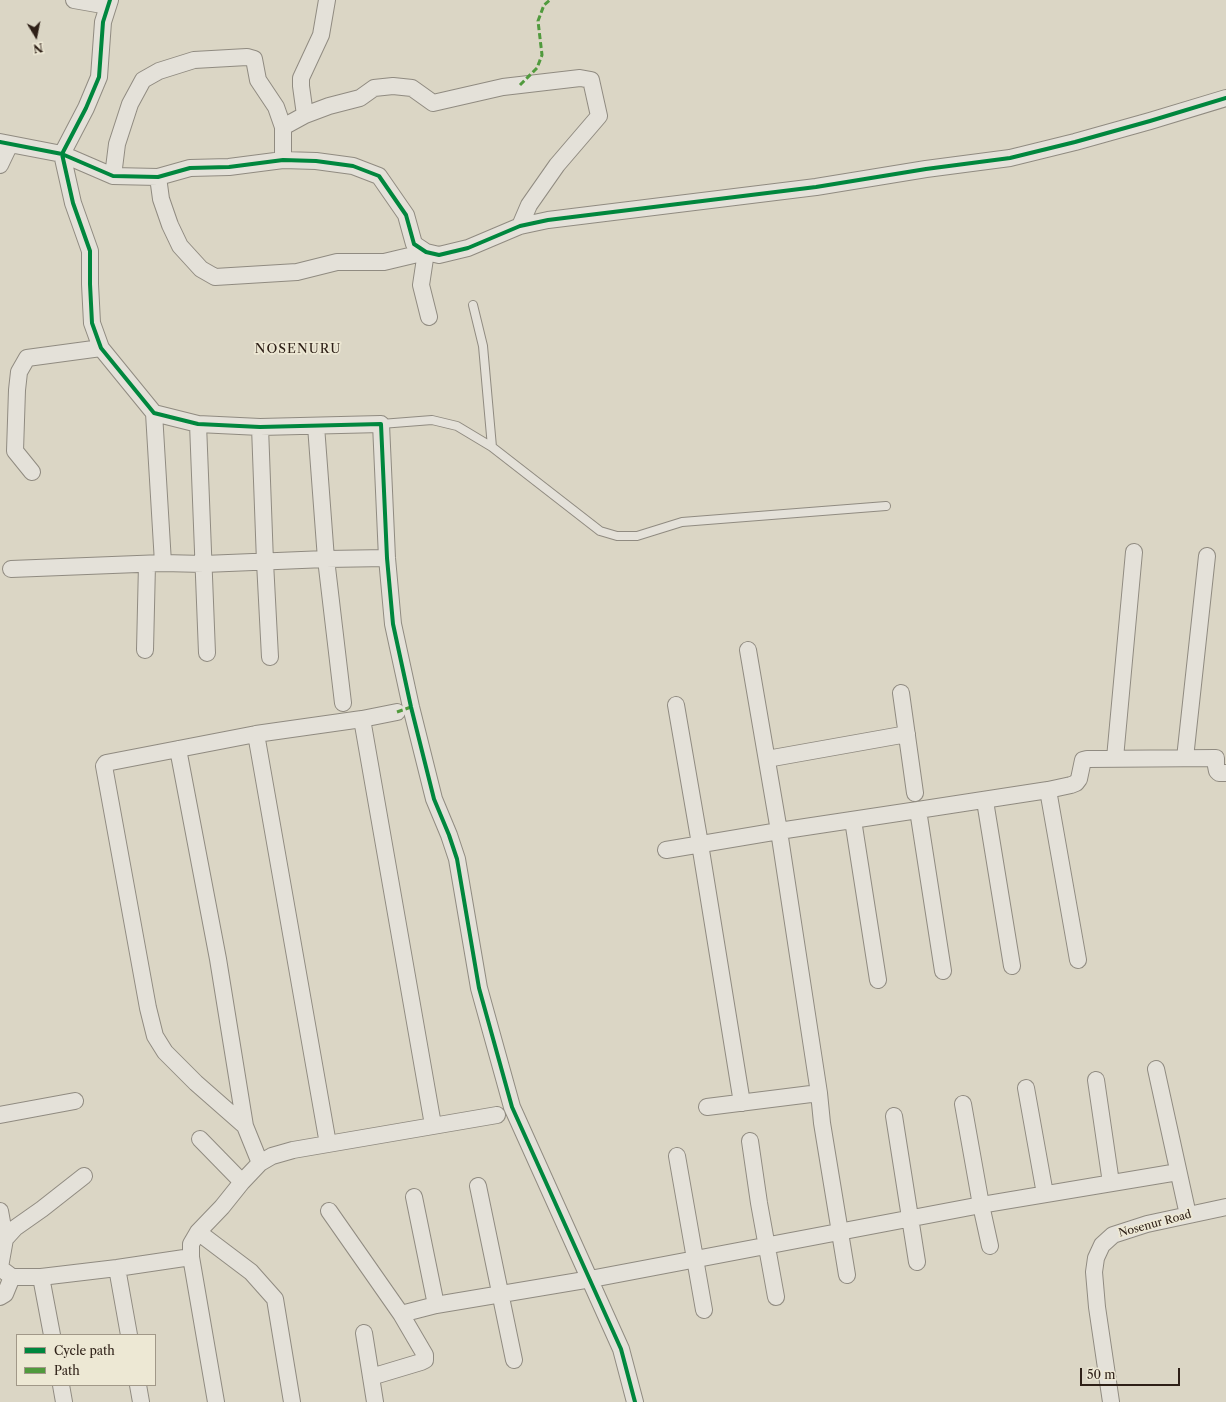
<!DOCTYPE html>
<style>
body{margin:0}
#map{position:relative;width:1226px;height:1402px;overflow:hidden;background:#dbd6c5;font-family:"Libre Caslon Text",serif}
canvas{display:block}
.legend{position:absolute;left:16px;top:1334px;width:140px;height:52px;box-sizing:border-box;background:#ede8d4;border:1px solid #a19888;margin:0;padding:5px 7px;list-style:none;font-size:12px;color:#2e2017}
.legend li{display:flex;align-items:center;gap:8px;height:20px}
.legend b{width:20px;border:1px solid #a19888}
.north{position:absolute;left:16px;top:16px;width:40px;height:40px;-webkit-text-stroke:3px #ede8d4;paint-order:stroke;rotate:170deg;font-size:11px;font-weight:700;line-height:16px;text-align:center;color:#2e2017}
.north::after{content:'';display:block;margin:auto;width:14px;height:18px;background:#2e2017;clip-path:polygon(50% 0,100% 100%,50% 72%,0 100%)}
.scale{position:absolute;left:1080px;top:1368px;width:100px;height:18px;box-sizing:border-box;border:2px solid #2e2017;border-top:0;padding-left:5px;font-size:12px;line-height:14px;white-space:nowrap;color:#2e2017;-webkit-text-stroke:3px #ede8d4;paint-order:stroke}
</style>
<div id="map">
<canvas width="1226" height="1402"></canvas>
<ul class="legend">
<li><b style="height:5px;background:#00873e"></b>Cycle path</li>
<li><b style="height:5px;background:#509a3d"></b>Path</li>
</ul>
<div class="north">N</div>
<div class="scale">50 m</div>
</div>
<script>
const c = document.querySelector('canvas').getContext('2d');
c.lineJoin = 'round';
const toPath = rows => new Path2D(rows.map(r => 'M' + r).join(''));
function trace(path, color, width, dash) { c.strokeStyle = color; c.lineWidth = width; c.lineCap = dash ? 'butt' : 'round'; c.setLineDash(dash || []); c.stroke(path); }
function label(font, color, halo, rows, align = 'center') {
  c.font = font + ' "Libre Caslon Text",serif'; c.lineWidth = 3.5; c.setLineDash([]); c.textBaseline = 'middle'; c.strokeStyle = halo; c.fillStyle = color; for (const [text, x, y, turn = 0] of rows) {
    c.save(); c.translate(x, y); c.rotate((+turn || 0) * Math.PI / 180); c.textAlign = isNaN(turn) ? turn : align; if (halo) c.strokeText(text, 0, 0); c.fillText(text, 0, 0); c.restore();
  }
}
const lane = toPath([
 [473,305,483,346,492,447],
 [381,424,432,420,457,426,492,447,600,531,617,536,637,536,682,522,886,506]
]);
const street = toPath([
 [74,0,108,6],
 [110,0,103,22,99,77,86,108,62,154,73,203,90,251,90,284,92,323,101,348,154,413,198,424,260,427,381,424,387,558,393,624,411,707,434,799,449,835,457,859,479,988,512,1107,621,1349,635,1402],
 [305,115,301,86,301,78,321,35,327,0],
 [0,142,62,154,113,176,158,177,190,168,229,167,283,160,316,161,353,166,379,176,406,215,414,244,426,252,439,255,468,248,520,226,548,220,816,187,926,169,1010,158,1075,142,1150,121,1226,98],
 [283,160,283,127,305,115,329,106,360,98,374,88,393,86,412,88,433,103,503,87,580,78,591,80,599,116,557,165,529,205,520,226],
 [0,165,10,144],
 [113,176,117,144,130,104,143,80,159,71,194,60,247,57,254,59,258,80,276,107,283,127],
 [158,177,161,199,170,225,180,246,201,269,215,277,297,272,337,262,384,262,426,252,421,285,429,317],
 [154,413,163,563],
 [198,424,207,653],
 [316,426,326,559,343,703],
 [260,427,265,562,270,657],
 [32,472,15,451,17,390,19,372,27,358,101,348],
 [11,569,163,563,204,564,326,559,387,558],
 [145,650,147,564],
 [748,650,779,831,819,1093,822,1123,847,1275],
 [901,693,915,793],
 [676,705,700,844,742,1103],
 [362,719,433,1125],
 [256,734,328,1144],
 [178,749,218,959,245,1126,260,1163],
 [1115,758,1134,552],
 [1185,758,1207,556],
 [767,759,907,734],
 [1048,790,1078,960],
 [985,801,1012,966],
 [918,810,1048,790,1071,785,1076,783,1079,779,1083,760,1087,759,1216,758,1216,766,1217,771,1219,773,1226,773],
 [853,820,878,980],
 [666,850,779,831,918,810,943,971],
 [1156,1069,1188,1215],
 [1096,1080,1111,1183],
 [1026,1088,1045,1194],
 [963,1104,981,1205,990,1246],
 [707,1107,819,1093],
 [0,1115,75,1101],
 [894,1116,917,1262],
 [245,1126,196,1083,165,1052,155,1036,148,1008,104,766,106,763,256,734,362,719,397,712],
 [200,1139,242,1182],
 [750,1141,759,1203,776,1297],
 [677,1156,704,1310],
 [478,1186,514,1360],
 [414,1197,436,1305],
 [0,1211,5,1239],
 [329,1211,401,1314,425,1355,425,1360,421,1362,371,1377],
 [198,1232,251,1272,275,1299,292,1402],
 [191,1257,216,1402],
 [0,1267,5,1239,15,1228,42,1209,84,1176],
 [0,1268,12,1277,41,1277,117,1268,191,1257,191,1244,198,1232,222,1207,242,1182,260,1163,272,1156,293,1150,497,1115],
 [117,1268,129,1335],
 [41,1277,52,1335],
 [0,1297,5,1294,12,1277],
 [401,1314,436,1305,591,1279,981,1205,1178,1172],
 [364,1333,375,1402],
 [61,1385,64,1402],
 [138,1385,141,1402],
 [1111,1402,1097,1307,1094,1272,1096,1258,1102,1245,1113,1235,1147,1224,1226,1207]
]);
trace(lane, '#908b81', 10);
trace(street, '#908b81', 18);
trace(lane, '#e4e1d9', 8);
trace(street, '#e4e1d9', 16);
trace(toPath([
 [520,85,537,68,542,55,538,21,544,5,550,0],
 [397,712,411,707]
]), '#509a3d', 3, [6, 3]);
trace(toPath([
 [110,0,103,22,99,77,86,108,62,154,73,203,90,251,90,284,92,323,101,348,154,413,198,424,260,427,381,424,387,558,393,624,411,707,434,799,449,835,457,859,479,988,512,1107,621,1349,635,1402],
 [0,142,62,154,113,176,158,177,190,168,229,167,283,160,316,161,353,166,379,176,406,215,414,244,426,252,439,255,468,248,520,226,548,220,816,187,926,169,1010,158,1075,142,1150,121,1226,98]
]), '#00873e', 4);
label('11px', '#2e2017', '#ede8d4', [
 ["Nosenur Road",1155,1224,-15]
]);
c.letterSpacing = '1px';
label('13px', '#2e2017', '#ede8d4', [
 ["NOSENURU",298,349]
]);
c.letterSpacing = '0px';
</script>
